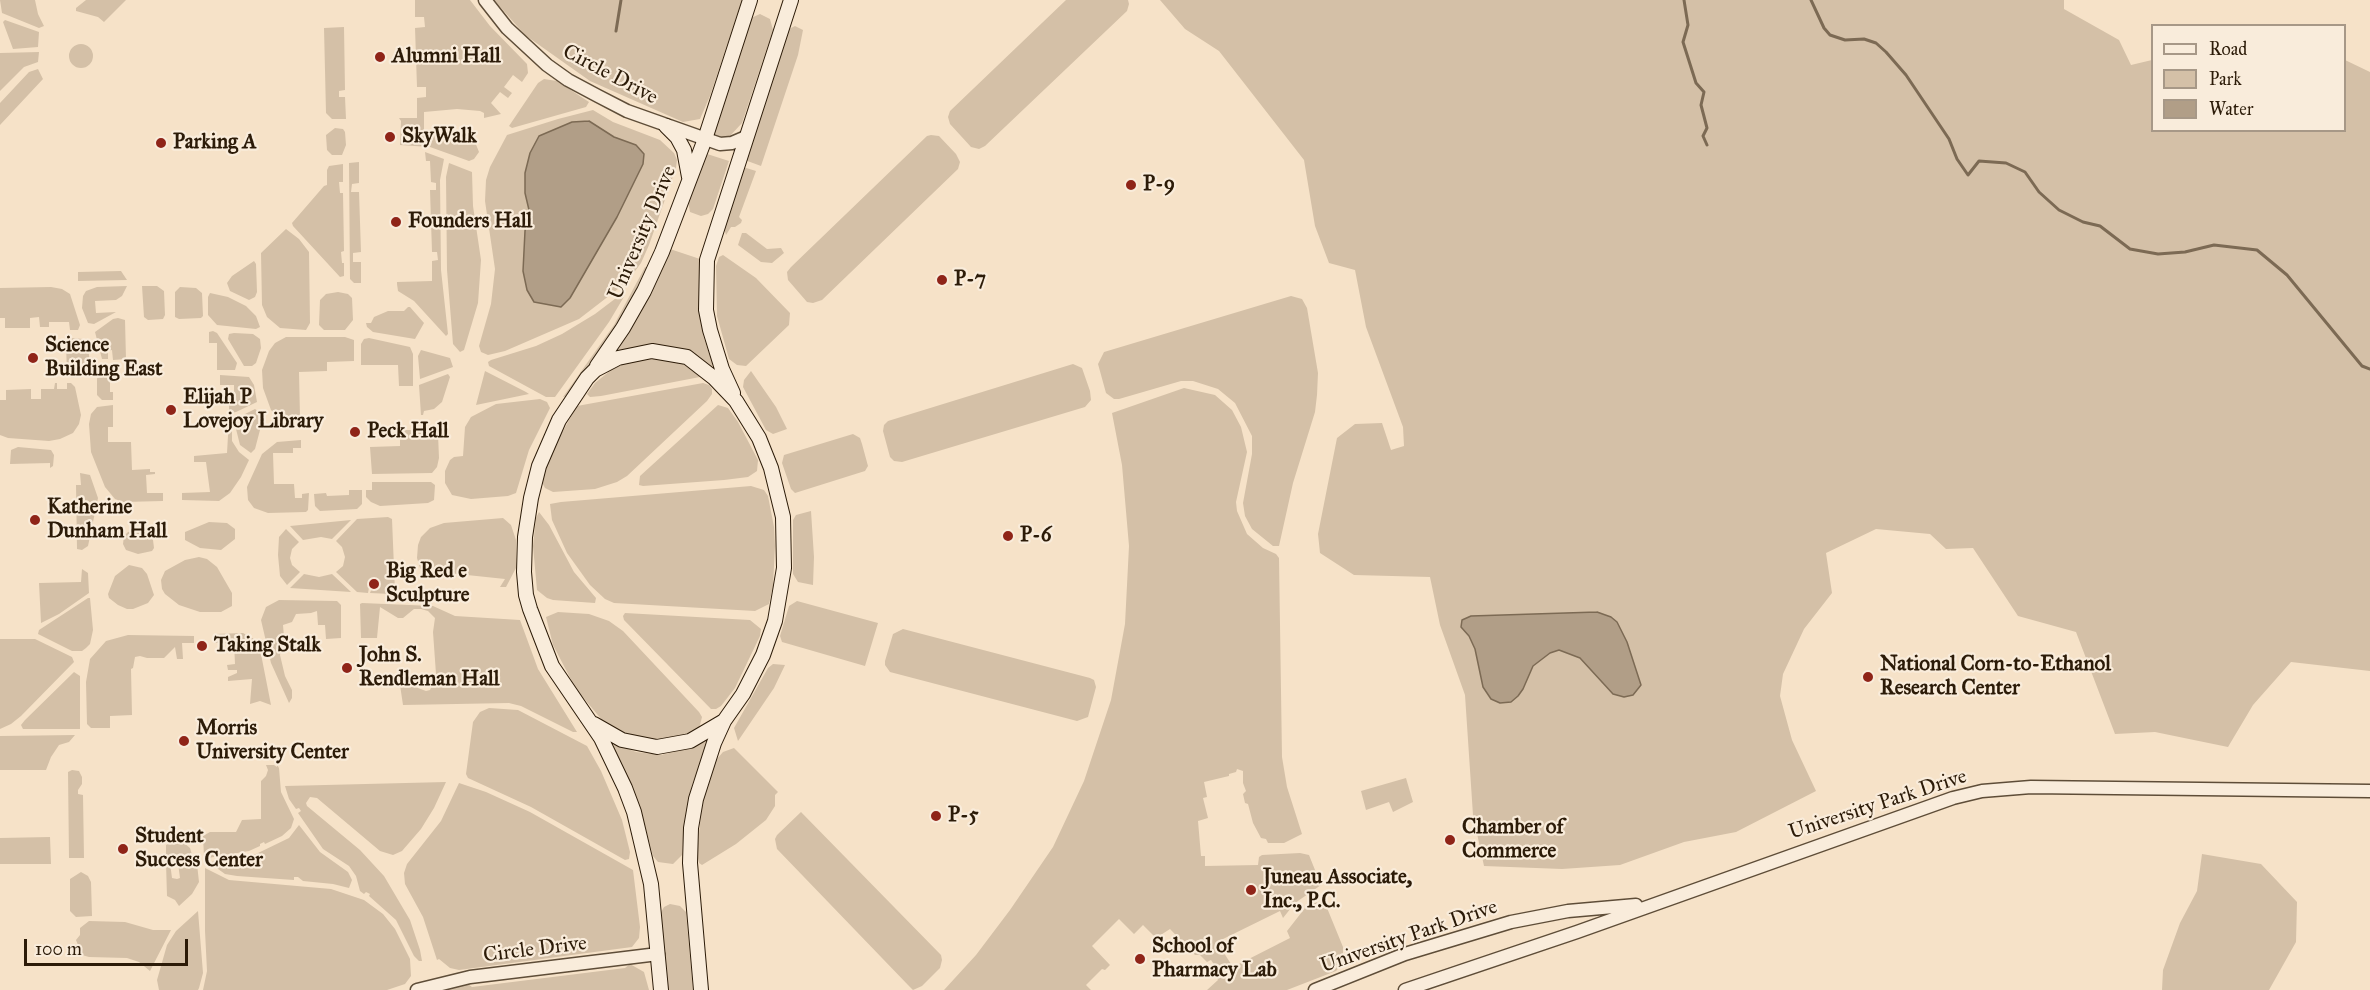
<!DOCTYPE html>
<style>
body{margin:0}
#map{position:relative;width:2370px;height:990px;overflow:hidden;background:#f6e2c8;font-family:"IM FELL Great Primer",serif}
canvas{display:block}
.legend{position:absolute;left:2151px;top:24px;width:195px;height:108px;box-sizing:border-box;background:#f9ecdb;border:2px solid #a79887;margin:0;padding:8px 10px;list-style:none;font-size:18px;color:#2c1b08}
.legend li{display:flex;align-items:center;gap:12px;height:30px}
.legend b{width:30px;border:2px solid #a79887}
.scale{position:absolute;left:24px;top:939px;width:164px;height:27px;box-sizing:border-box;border:3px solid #2c1b08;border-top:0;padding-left:8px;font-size:18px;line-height:21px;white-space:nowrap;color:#2c1b08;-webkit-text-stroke:4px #f9ecdb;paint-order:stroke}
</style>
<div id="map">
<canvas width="2370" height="990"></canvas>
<ul class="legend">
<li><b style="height:8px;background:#f9ecdb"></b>Road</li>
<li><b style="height:16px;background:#d4c0a7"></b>Park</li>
<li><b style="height:16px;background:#b19e87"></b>Water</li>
</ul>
<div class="scale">100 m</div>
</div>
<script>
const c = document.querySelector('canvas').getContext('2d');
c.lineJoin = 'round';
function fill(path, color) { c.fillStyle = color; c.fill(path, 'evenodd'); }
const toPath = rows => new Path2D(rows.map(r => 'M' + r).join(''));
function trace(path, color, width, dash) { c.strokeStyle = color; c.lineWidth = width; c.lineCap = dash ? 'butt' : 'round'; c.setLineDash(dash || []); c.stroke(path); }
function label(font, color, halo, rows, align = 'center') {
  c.font = font + ' "IM FELL Great Primer",serif'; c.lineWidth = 4.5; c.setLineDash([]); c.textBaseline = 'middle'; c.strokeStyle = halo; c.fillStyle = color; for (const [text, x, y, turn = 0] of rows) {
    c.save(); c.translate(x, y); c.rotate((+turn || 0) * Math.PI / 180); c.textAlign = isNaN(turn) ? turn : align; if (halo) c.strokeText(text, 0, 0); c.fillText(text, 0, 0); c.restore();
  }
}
fill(toPath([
 [0,0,35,0,38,14,44,26,39,28,2,13],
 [86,0,126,0,104,22,98,17,76,11,76,8],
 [415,0,470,0,490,26,527,64,528,73,522,82,513,75,504,87,512,93,508,98,500,92,491,103,501,114,484,118,484,113,480,111,457,109,424,112,424,133,471,132,479,152,474,159,469,161,430,147,400,145,401,121,399,118,417,118,417,98,426,97,426,87,417,87,415,28,425,27,424,17,415,17],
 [494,0,742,0,710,96,700,119,683,122,590,81,525,35],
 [1066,0,1128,0,1129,4,1127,11,985,146,979,149,971,147,950,124,948,117,950,111],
 [1160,0,2064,0,2064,9,2119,40,2131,65,2152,60,2152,130,2344,130,2345,60,2370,72,2370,671,2291,662,2253,705,2228,747,2155,732,2115,734,2076,632,2018,616,1973,548,1946,549,1930,534,1876,529,1826,553,1832,593,1804,629,1783,674,1780,696,1792,740,1816,791,1736,832,1684,842,1620,865,1562,869,1484,866,1473,815,1465,695,1440,625,1430,577,1354,575,1320,553,1318,534,1337,438,1355,424,1382,423,1391,450,1404,446,1403,427,1366,327,1355,270,1329,263,1315,226,1304,160,1219,51,1185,29],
 [760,14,770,19,773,30,742,123,730,136,718,139,709,137,751,18],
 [5,20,39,32,38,47,13,49,3,22],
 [795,26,803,30,798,55,761,166,742,159,787,30],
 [344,27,345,90,339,91,339,97,345,97,346,119,332,119,326,113,324,28],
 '69 56a12 12 0 1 1 24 0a12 12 0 1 1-24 0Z',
 [39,52,38,62,24,67,0,91,0,53],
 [38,69,43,79,0,125,0,103,29,72],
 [544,79,557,81,589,102,586,107,512,128,509,126,538,83],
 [593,110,613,122,660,140,674,153,677,160,676,168,649,245,641,263,627,282,579,319,505,351,488,355,481,352,479,346,491,304,495,269,485,201,486,180,490,167,507,135,558,119],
 [335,128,343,129,345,132,346,145,342,155,332,155,327,150,326,135],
 [931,135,939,136,956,154,960,162,958,169,822,300,813,303,807,302,788,280,787,272,791,267,927,136],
 [425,152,444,159,440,180,441,270,448,334,446,336,414,301,398,291,397,284,397,282,432,281,432,261,438,260,437,252,432,252,430,190,436,190,436,183,431,182,430,161,426,161],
 [704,153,729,161,713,209,708,214,701,216,690,212,688,201],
 [359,162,359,183,352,184,351,192,359,192,361,252,353,253,353,262,361,262,361,283,354,283,350,279,349,163],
 [449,163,472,172,473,206,481,260,478,303,464,350,460,352,453,344,447,270,446,177],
 [343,164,343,182,339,182,340,193,343,193,344,251,341,252,342,263,344,263,344,276,340,277,293,226,292,223,324,186,327,185,327,170,329,166],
 [743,167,756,171,739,217,742,220,741,223,735,227,731,227,726,235,724,228],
 [286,229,299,239,309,252,310,323,306,330,280,328,267,317,262,305,261,253],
 [742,233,746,233,767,249,781,248,784,253,772,263,761,262,738,245],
 [670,249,700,259,699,313,704,338,713,365,711,367,616,351,657,280],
 [723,255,756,278,790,313,789,325,746,366,737,365,729,359,717,316,716,266,719,257],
 [254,261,256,264,257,292,255,297,249,300,230,291,227,283,232,276],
 [645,267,648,268,618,324,567,396,563,397,614,325],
 [121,271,127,280,78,281,78,272],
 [127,286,122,296,116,300,95,301,96,313,116,312,94,324,88,323,82,308,83,296,86,291,97,287],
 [142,286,157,286,164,291,165,315,163,319,148,320,144,317],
 [51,287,62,289,70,294,80,325,78,330,70,330,69,322,49,322,49,327,40,327,39,317,30,318,30,328,5,328,5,318,0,318,0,288],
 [180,287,196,288,202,293,203,316,201,318,179,319,175,317,175,292],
 [338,292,348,294,352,298,353,320,345,330,324,330,319,325,320,300,326,294],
 [624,292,625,295,609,322,555,397,546,397,489,366,488,362,491,360,536,346,562,334,595,314],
 [210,293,228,297,246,306,256,316,260,327,256,329,217,325,208,315,208,297],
 [1291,296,1302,299,1307,308,1318,373,1317,395,1315,412,1293,483,1279,546,1273,546,1252,529,1245,516,1243,503,1252,454,1252,436,1235,403,1218,389,1193,381,1181,381,1119,399,1114,399,1106,393,1098,364,1104,352],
 [408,307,410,307,424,323,415,339,373,332,367,327,366,323,371,323,374,317,388,311,404,311],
 [118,318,125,320,126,359,113,360,112,350,108,351,108,359,102,359,95,332,113,319],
 [213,331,217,333,237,363,235,370,217,370,217,343,209,343,209,332],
 [234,333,253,334,260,339,261,348,256,363,252,366,244,366,228,339,229,334],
 [286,337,345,337,354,340,354,361,327,362,327,371,299,372,300,417,281,417,275,414,271,410,263,388,262,370,269,351,275,343],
 [70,338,83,339,88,345,90,365,88,373,84,377,71,378,71,371,67,371,66,346,70,345],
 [369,338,410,347,413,354,413,386,399,386,398,365,361,365,361,344,364,339],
 [421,350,450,358,453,367,420,379,418,356],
 [650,358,662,358,683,364,700,377,601,396,590,397,587,394,595,383,611,370,626,363],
 [107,363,108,370,110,371,110,392,113,392,113,400,102,400,97,395,97,379,100,367],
 [1073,364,1082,368,1090,391,1091,400,1085,407,902,462,894,461,890,457,883,431,884,425,888,421],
 [485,371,526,392,529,394,476,405],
 [751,371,776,407,787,429,773,434,766,430,743,387,744,380],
 [448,374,450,377,442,402,434,409,424,411,423,415,421,415,419,385],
 [220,375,249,377,254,385,257,402,236,412,229,413,229,400,234,400,234,385,220,385],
 [55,383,57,383,57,389,67,389,67,383,71,383,75,387,81,415,79,424,73,433,60,439,49,441,8,438,0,435,0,400,6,400,6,390,31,389,31,399,41,399,41,389,54,389],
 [703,383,709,385,712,389,712,394,707,401,627,476,617,482,595,489,553,492,545,488,542,482,547,465,559,438,577,406],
 [1184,388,1215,395,1232,410,1241,427,1247,452,1236,502,1237,511,1247,534,1263,548,1276,554,1279,558,1282,757,1287,787,1302,834,1284,843,1268,843,1266,839,1261,838,1253,823,1248,804,1245,803,1243,794,1246,791,1243,783,1243,771,1237,769,1236,772,1229,774,1229,776,1204,782,1207,797,1203,798,1208,818,1198,821,1201,856,1205,856,1205,866,1258,865,1259,857,1262,855,1300,853,1309,855,1321,885,1295,903,1283,918,1280,911,1221,940,1224,949,1222,950,1233,967,1290,938,1287,931,1305,908,1313,903,1320,902,1325,903,1343,947,1343,963,1336,971,1287,990,1207,990,1218,980,1214,973,1217,969,1211,960,1207,962,1200,955,1195,955,1170,929,1156,938,1143,925,1134,934,1119,919,1092,946,1110,965,1105,970,1102,969,1086,985,1091,990,944,990,976,955,1010,910,1053,847,1084,781,1111,700,1125,624,1129,546,1122,465,1112,413],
 [540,399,547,402,550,408,529,450,516,493,508,496,471,499,452,495,445,483,445,471,450,460,454,457,463,456,465,427,471,417,496,404],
 [113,405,113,427,108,427,108,442,131,442,132,470,150,469,150,472,155,472,155,474,146,475,147,493,163,493,163,501,123,502,115,499,105,487,91,452,89,424,91,414,97,407],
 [718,405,728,408,738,422,758,460,757,471,748,477,724,480,643,486,639,485,640,476],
 [255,409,259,412,260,430,255,449,251,453,240,445,236,429,243,415],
 [229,418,232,422,232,441,239,452,249,460,241,477,230,493,219,501,182,500,182,493,210,492,206,462,194,462,194,456,227,453],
 [400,426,405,426,406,430,431,430,438,434,439,458,437,467,432,473,372,474,370,447,400,446],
 [853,434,860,438,862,444,868,466,865,471,795,493,791,489,782,463,784,455],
 [301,440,301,448,293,448,293,453,273,453,274,484,294,484,295,498,302,498,302,494,309,493,308,510,306,512,268,513,254,508,248,500,247,487,262,454,277,442],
 [18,447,51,450,54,455,53,466,50,468,50,463,10,464,11,450],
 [80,473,90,475,98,498,88,546,82,550,77,549,76,485,81,485],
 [372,482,431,482,435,485,434,500,428,503,380,506,371,502,366,497,366,490,372,490],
 [751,486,764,490,768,496,774,527,775,546,773,586,769,604,755,611,614,603,605,599,590,585,567,553,552,520,550,504,561,502],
 [349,490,362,490,362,504,357,509,320,511,315,506,314,494,326,493,327,496,349,495],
 [811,511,814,557,813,585,798,582,793,574,793,520,796,515],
 [539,512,549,525,574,572,596,598,595,603,553,600,547,598,537,590,533,546,536,518],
 [388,517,392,519,395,592,391,594,370,593,372,588,376,588,379,586,378,581,375,580,370,582,368,593,357,592,336,572,343,566,345,557,342,547,336,541,357,519],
 [503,518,511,525,516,540,516,568,506,587,500,587,505,579,448,573,439,580,427,575,420,568,417,558,418,545,421,537,430,528,444,523],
 [351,520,332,539,321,537,303,540,290,526],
 [209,522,227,523,235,529,235,539,221,550,200,548,185,540,185,532],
 [286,529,299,542,292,549,290,558,292,565,300,572,287,585,280,576,278,555,279,537],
 [137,530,146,533,153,540,154,548,152,551,138,554,126,550,123,544,124,536,128,532],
 [199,557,207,559,217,567,232,593,232,606,221,612,200,612,179,605,165,594,162,589,161,580,165,571,185,560],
 [129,565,142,568,147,574,154,595,148,603,133,609,127,609,118,605,109,598,108,594,115,576],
 [82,569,88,573,89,593,59,614,41,623,39,583,81,582],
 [304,574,319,577,332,574,351,592,290,588],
 [88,598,90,598,93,630,90,644,86,648,82,651,72,651,38,634,39,630],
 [279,600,337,601,341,605,341,638,326,639,325,625,318,625,317,611,311,613,296,614,292,622,283,625,284,637,280,655,285,676,292,690,292,698,289,703,271,663,261,620,266,607],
 [797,601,878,623,865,666,782,642,780,636,789,606],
 [362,603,433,606,455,616,520,620,538,669,577,732,573,732,521,706,509,703,403,705,400,685,410,685,426,691,430,690,433,683,436,674,433,632,435,618,428,611,421,609,414,609,403,618,398,618,380,607,377,638,361,638,360,604],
 [558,612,589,614,609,621,623,631,699,712,702,717,699,729,693,733,670,741,633,739,602,720,576,689,553,645,546,617],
 [625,613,750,620,761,629,760,636,735,688,721,706,716,709,711,709,624,620,623,616],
 [903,629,1090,678,1094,680,1096,687,1088,717,1077,721,890,672,885,665,885,661,893,634],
 [243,633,254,639,260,649,271,705,260,701,250,704,252,679,228,681,228,677,237,673,237,670,228,670,227,665,235,664,234,643,215,643,215,634],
 [128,635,194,636,194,643,182,643,183,659,177,659,175,647,164,658,147,658,140,656,135,657,133,668,131,669,132,715,110,716,110,728,91,728,87,724,86,682,90,659,106,641],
 [0,639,35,639,72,657,74,662,21,716,11,724,0,729],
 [773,664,785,665,774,688,738,741,734,728,768,668],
 [74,672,80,676,80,729,23,729,21,725,25,720],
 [489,708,518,710,587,746,601,771,622,820,630,852,629,859,625,860,531,807,468,778,466,774,473,722,480,712],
 [75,735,69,742,59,745,51,757,46,770,0,770,0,736],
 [705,739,708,743,692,785,684,827,682,855,673,864,658,862,653,856,640,807,612,747,615,744,636,752,661,755,686,749],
 [734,748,778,792,775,795,775,806,766,820,736,844,702,865,699,863,697,854,702,803,716,760,723,752],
 [266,765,274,765,277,767,277,765,279,768,281,792,294,819,291,828,282,836,265,844,264,842,260,844,260,846,249,851,208,858,204,857,203,836,210,832,236,832,242,820,261,819,261,781,266,776,268,770],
 [72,770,79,771,82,777,82,784,78,790,78,794,83,795,84,858,69,858,68,772],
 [1406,778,1413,802,1393,812,1389,802,1366,810,1361,791],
 [446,782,434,808,421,829,402,851,393,855,380,851,317,798,310,797,306,803,307,806,360,850,384,876,410,920,420,950,422,961,419,961,414,956,396,920,369,896,370,894,366,892,364,894,360,891,356,876,349,866,323,849,298,813,301,811,299,808,296,809,289,799,285,786],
 [459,783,486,792,530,812,633,870,640,927,639,938,632,947,459,970,450,968,439,959,437,960,423,917,405,884,404,873,407,864,441,821],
 [801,812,941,955,942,960,940,968,922,986,913,990,908,985,777,849,775,839,777,835],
 [299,825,320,852,348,872,352,880,349,888,333,884,303,881,298,877,294,877,294,880,237,876,225,874,211,864,213,861,256,854,289,838],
 [50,837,51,864,0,864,0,838],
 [178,838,190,848,193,858,166,858,166,845],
 [2202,854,2261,864,2297,902,2296,942,2269,990,2162,990,2163,970,2180,923,2197,891],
 [166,863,170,863,172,878,177,879,180,878,178,863,197,864,199,882,192,894,179,906,175,900,167,896],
 [205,868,229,880,331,889,364,900,383,914,395,929,410,959,411,976,405,984,387,990,203,990,207,971,205,931],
 [81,872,88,876,91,882,92,916,76,917,70,911,70,879],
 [670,904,680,906,686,912,693,990,667,990,660,914,664,907],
 [198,911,203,973,199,988,198,990,159,990,157,980,167,945,176,931],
 [89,921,125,922,153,930,171,930,150,971,139,962,127,958,89,957,82,955,76,940,80,935,80,928],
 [630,964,644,972,649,990,436,990,468,984,472,987,625,968]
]), '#d4c0a7');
const water = toPath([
 [589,121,614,137,636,145,644,154,643,164,617,217,570,298,561,307,534,302,527,290,523,271,525,231,529,210,525,193,525,173,530,153,539,136,572,122,589,121],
 [1597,612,1611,617,1617,622,1627,642,1641,685,1633,695,1624,697,1613,694,1580,658,1559,650,1550,653,1533,666,1523,689,1518,696,1511,702,1500,703,1491,699,1483,687,1475,649,1469,636,1461,627,1462,620,1471,616,1597,612]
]);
fill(water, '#b19e87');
trace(water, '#7c6a54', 1.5);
trace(toPath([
 [1684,0,1688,25,1683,42,1696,83,1704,92,1701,105,1707,128,1703,136,1707,145],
 [1811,0,1824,28,1830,35,1845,40,1864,39,1876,43,1886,52,1906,75,1949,139,1957,159,1968,175,1979,161,2006,163,2025,172,2039,192,2059,210,2083,222,2100,226,2130,249,2158,254,2185,252,2214,245,2257,250,2287,275,2362,366,2370,369],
 [616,31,621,0]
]), '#7c6a54', 3);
const tertiary = toPath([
 [485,0,507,28,547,65,568,80,598,96,627,111,720,144,732,143,746,137],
 [417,990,470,977,658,954],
 [1315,990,1405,954,1511,922,1568,911,1636,905],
 [1405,990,1577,932,1953,798,1982,791,2031,787,2370,791]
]);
const secondary = toPath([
 [666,126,677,137,684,150,689,177],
 [597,366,623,328,644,291,662,252,705,139,750,0],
 [733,393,722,369,710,330,706,310,707,260,791,0],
 [594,724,622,740,657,747,690,741,724,721],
 [661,990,651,884,634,812,625,788,601,738,552,666,530,609,526,595,524,572,525,537,531,498,539,466,559,420,587,378,595,370,618,358,652,351,687,357,714,378,736,401,759,438,771,468,783,517,784,568,775,621,763,655,743,694,724,721,714,743,696,799,691,828,690,863,701,990]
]);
trace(tertiary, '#5e4d38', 15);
trace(secondary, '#2c1b08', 16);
trace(tertiary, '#f9ecdb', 12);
trace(secondary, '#f9ecdb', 14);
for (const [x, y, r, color] of [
 [380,57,6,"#8f2418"],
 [390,137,6,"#8f2418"],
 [161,143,6,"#8f2418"],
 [1131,185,6,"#8f2418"],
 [396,222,6,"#8f2418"],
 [942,280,6,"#8f2418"],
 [33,358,6,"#8f2418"],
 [171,410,6,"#8f2418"],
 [355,432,6,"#8f2418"],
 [35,520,6,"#8f2418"],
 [1008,536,6,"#8f2418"],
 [374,584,6,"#8f2418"],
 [202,646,6,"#8f2418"],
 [347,668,6,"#8f2418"],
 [1868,677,6,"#8f2418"],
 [184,741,6,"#8f2418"],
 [936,816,6,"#8f2418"],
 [1450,840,6,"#8f2418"],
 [123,849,6,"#8f2418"],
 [1251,890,6,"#8f2418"],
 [1140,959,6,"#8f2418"]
]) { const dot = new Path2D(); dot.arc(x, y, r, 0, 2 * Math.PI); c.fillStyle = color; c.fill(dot); trace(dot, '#f9ecdb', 2); }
label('bold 21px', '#2c1b08', '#f9ecdb', [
 ["Alumni Hall",392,57],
 ["SkyWalk",402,137],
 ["Parking A",173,143],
 ["P-9",1143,185],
 ["Founders Hall",408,222],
 ["P-7",954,280],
 ["Science",45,346],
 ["Building East",45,370],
 ["Elijah P",183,398],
 ["Lovejoy Library",183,422],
 ["Peck Hall",367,432],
 ["Katherine",47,508],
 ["Dunham Hall",47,532],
 ["P-6",1020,536],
 ["Big Red e",386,572],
 ["Sculpture",386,596],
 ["Taking Stalk",214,646],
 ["John S.",359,656],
 ["Rendleman Hall",359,680],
 ["National Corn-to-Ethanol",1880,665],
 ["Research Center",1880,689],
 ["Morris",196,729],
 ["University Center",196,753],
 ["P-5",948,816],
 ["Chamber of",1462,828],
 ["Commerce",1462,852],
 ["Student",135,837],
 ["Success Center",135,861],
 ["Juneau Associate,",1263,878],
 ["Inc., P.C.",1263,902],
 ["School of",1152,947],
 ["Pharmacy Lab",1152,971]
], 'left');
label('21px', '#2c1b08', '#f9ecdb', [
 ["Circle Drive",610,75,28],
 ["University Drive",643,233,-67],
 ["University Park Drive",1878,805,-18],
 ["University Park Drive",1409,937,-19],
 ["Circle Drive",535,950,-7]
]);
</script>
